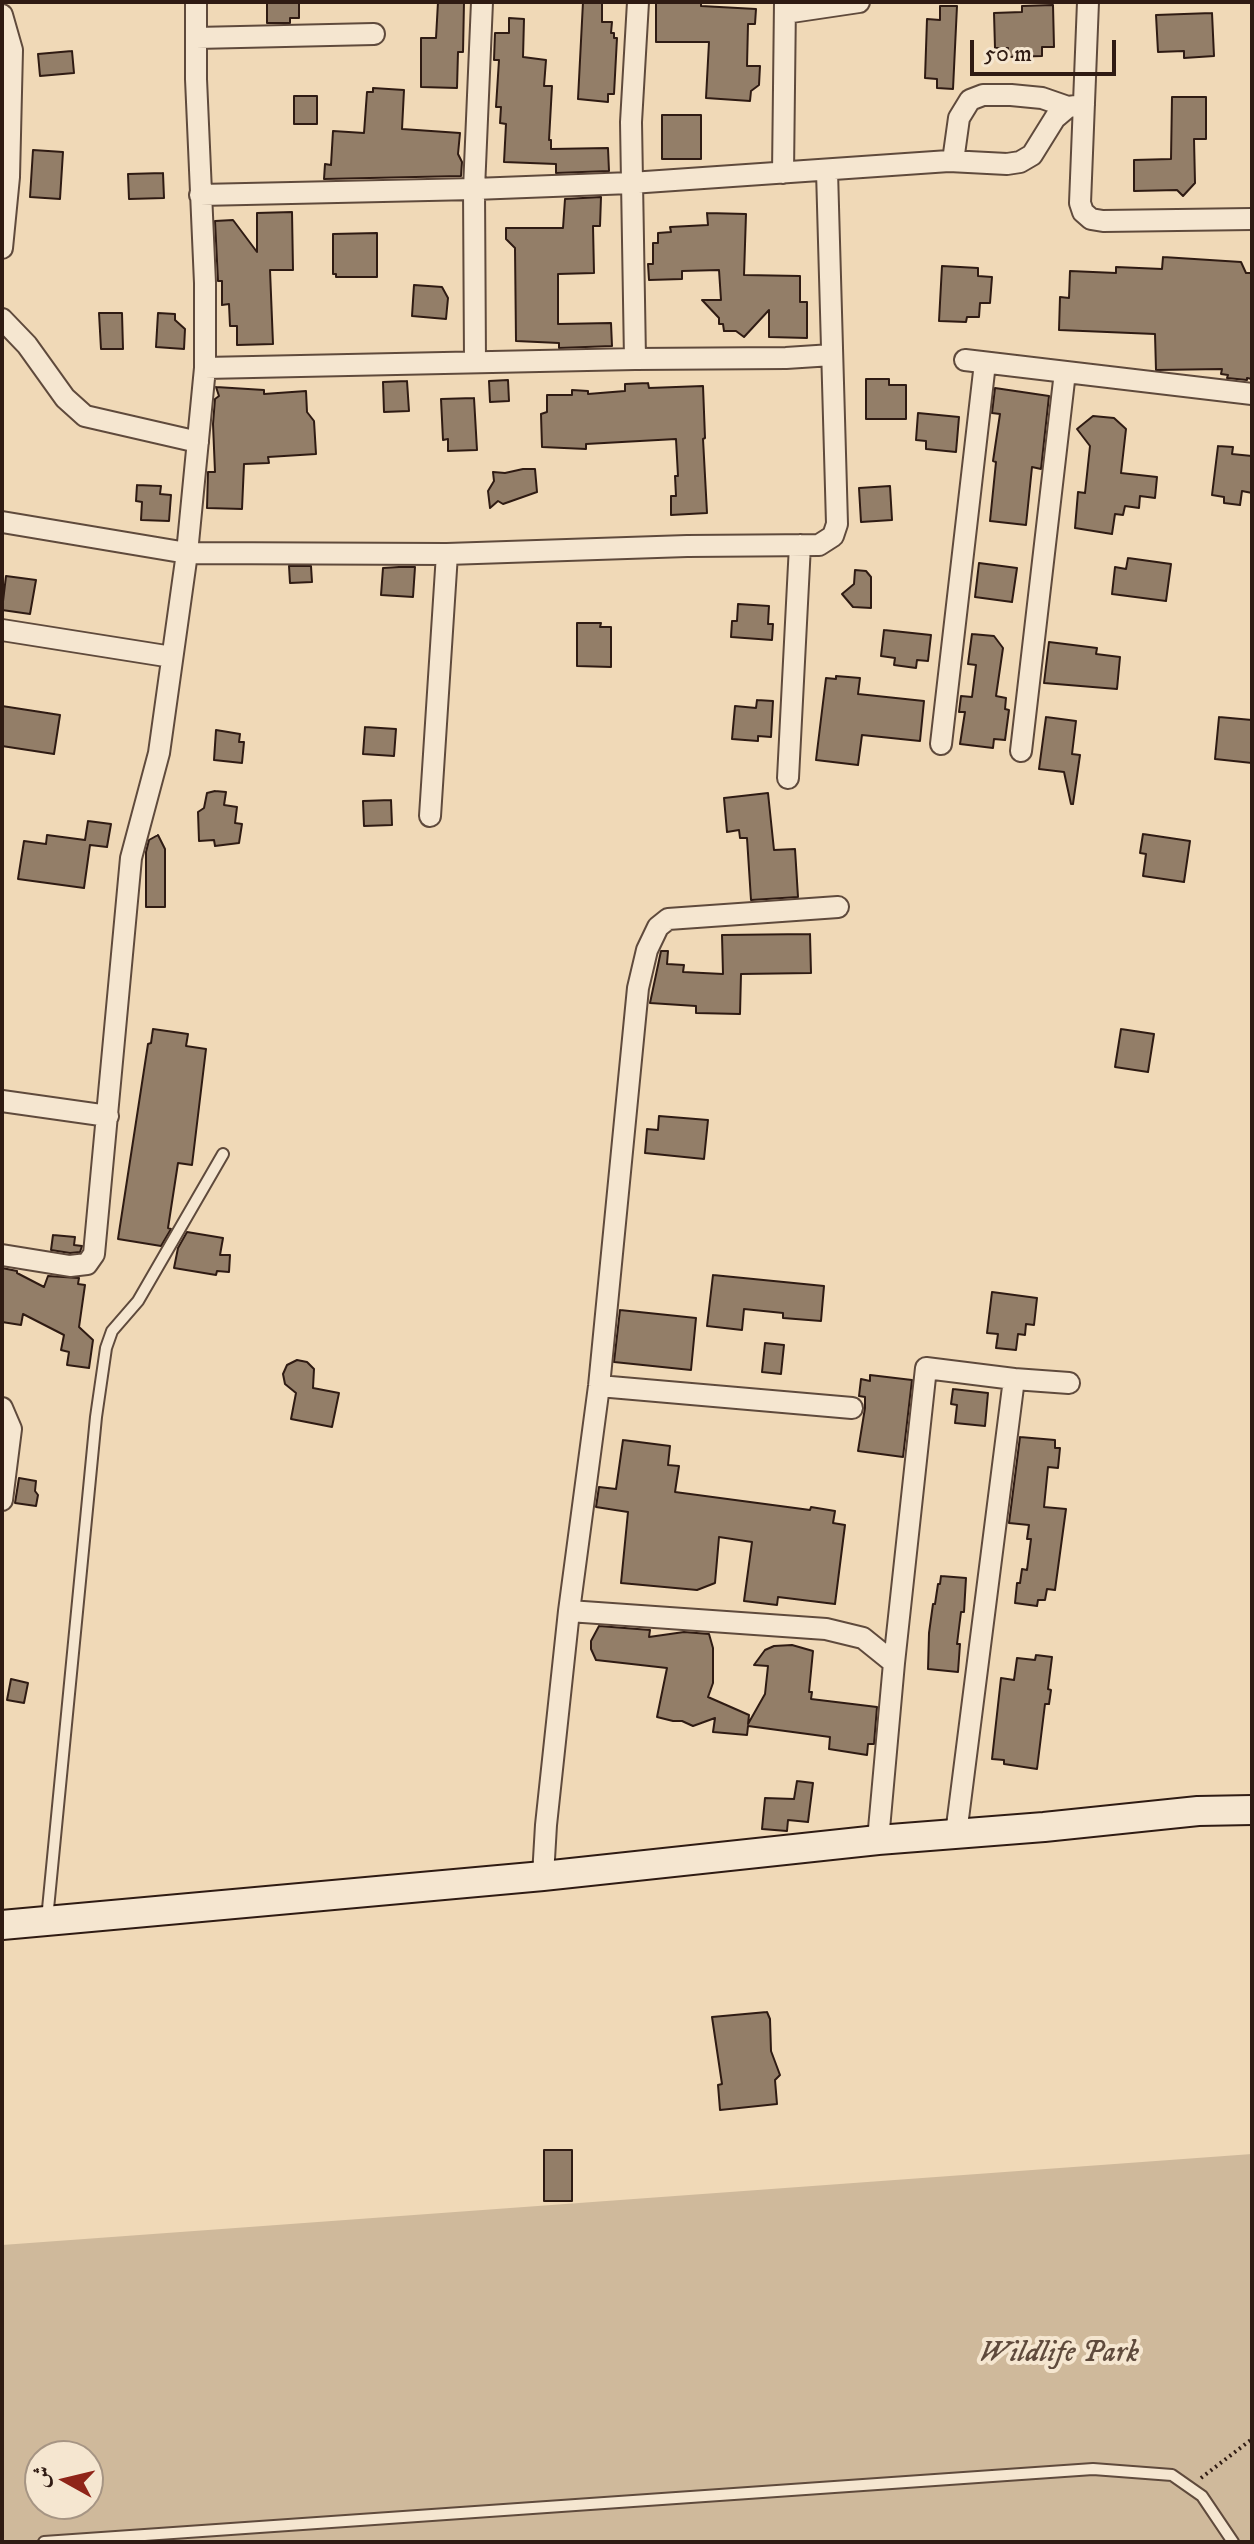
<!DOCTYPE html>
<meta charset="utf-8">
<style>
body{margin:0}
#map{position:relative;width:1254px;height:2544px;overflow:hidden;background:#f0d9b7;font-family:"IM FELL DW Pica",Amiri,serif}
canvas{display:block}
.frame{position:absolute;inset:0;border:4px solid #2f1b13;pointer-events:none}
.north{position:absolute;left:24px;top:2440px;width:80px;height:80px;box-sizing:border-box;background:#f5e6d0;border:2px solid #a69584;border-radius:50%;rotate:278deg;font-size:22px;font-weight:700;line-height:32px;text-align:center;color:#2f1b13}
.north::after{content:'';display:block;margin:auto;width:28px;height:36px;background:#8f2418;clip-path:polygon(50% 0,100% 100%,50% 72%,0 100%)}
.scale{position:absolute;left:970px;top:40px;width:146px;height:36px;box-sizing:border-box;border:4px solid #2f1b13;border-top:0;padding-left:10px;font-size:24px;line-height:28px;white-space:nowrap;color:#2f1b13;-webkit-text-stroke:6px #f5e6d0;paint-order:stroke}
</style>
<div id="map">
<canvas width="1254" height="2544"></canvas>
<div class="frame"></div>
<div class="north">ش</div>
<div class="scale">50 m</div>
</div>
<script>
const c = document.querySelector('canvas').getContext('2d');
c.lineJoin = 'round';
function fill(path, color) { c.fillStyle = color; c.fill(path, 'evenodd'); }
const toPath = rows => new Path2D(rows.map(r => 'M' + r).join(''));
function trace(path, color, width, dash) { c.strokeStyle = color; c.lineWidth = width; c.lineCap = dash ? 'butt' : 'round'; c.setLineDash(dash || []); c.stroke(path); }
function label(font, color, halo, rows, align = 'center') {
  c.font = font + ' "IM FELL DW Pica",serif'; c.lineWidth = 8; c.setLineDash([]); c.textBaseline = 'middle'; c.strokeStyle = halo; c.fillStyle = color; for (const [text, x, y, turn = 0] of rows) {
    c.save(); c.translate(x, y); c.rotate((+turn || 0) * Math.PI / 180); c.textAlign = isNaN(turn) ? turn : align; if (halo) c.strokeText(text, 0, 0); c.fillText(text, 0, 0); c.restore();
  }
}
fill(toPath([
 [1252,2154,1252,2542,2,2542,2,2245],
 [40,2456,88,2456,88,2504,40,2504]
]), '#cfb99b');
const building = toPath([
 [267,2,299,2,299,18,290,18,290,23,267,23,267,2],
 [438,2,464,2,463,52,458,52,457,88,421,87,421,38,436,38,438,2],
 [583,2,602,2,602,22,612,22,611,33,614,33,614,38,617,38,614,94,608,94,608,102,578,99,583,2],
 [656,2,701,2,701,6,756,9,755,24,748,24,747,66,760,66,759,85,751,91,750,101,706,98,709,42,656,42,656,2],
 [1053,5,1054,47,1042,47,1042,56,1008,57,1008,48,995,48,994,13,1022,12,1022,6,1053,5],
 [940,6,957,6,953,89,937,88,937,79,925,78,927,19,940,20,940,6],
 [1212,13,1214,56,1184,58,1184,51,1158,52,1156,15,1212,13],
 [509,18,524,19,523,57,546,60,544,86,552,86,549,140,551,140,551,149,608,148,609,171,556,173,556,164,504,162,506,124,500,123,501,107,496,107,499,60,494,60,495,33,509,33,509,18],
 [72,51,74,73,40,76,38,54,72,51],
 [373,88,404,90,402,129,460,133,458,154,462,162,461,176,324,179,325,164,331,165,333,131,364,133,367,92,373,92,373,88],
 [294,96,317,96,317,124,294,124,294,96],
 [1172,97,1206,97,1206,139,1194,139,1195,183,1183,196,1177,190,1134,191,1134,160,1171,159,1172,97],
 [662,115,701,115,701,159,662,159,662,115],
 [33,150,63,152,60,199,30,197,33,150],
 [163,173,164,198,129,199,128,174,163,173],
 [601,197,600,226,593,226,594,273,558,274,558,324,611,323,612,346,559,348,559,343,516,341,515,248,506,239,506,228,563,228,565,199,601,197],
 [292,212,293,270,270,270,273,344,237,345,237,326,230,326,229,304,222,305,222,281,218,281,215,221,233,220,257,252,257,213,292,212],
 [707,213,746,214,744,275,800,276,800,302,807,302,807,338,769,337,769,310,744,337,736,331,724,331,723,324,719,324,719,318,702,300,721,300,719,270,682,271,682,279,649,280,648,264,653,264,653,243,658,243,658,233,671,232,670,227,708,225,707,213],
 [377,233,377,277,336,277,336,274,333,274,333,234,377,233],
 [1163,257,1241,262,1246,273,1252,273,1252,379,1247,378,1247,380,1227,378,1228,375,1221,374,1222,369,1156,370,1155,334,1059,330,1060,297,1069,298,1070,271,1116,273,1116,267,1162,269,1163,257],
 [942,266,978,268,978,276,992,277,990,303,980,303,979,317,967,317,966,322,939,321,942,266],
 [414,285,442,287,448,298,446,319,412,316,414,285],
 [99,313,122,313,123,349,101,349,99,313],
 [158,313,175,314,175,320,185,329,184,349,156,347,158,313],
 [866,379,889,379,889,385,906,385,906,419,866,419,866,379],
 [508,380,509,401,490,402,489,381,508,380],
 [407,381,409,411,384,412,383,382,407,381],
 [648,383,649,388,703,386,705,438,703,439,707,513,671,515,671,496,676,496,675,476,678,476,676,439,586,444,586,449,542,447,541,414,547,412,547,395,572,395,572,390,588,391,588,394,625,391,625,384,648,383],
 [216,387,264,390,264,394,306,391,307,412,314,421,316,454,268,457,269,463,244,464,242,509,207,508,208,472,215,472,213,424,215,399,219,396,216,387],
 [995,388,1049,396,1041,469,1032,467,1026,525,990,521,996,462,993,461,1000,414,992,413,995,388],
 [474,398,477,450,448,451,448,439,443,440,441,399,474,398],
 [918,413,959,417,956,452,926,449,926,441,916,440,918,413],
 [1093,416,1114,418,1126,429,1121,473,1157,477,1155,498,1140,496,1139,508,1125,506,1123,515,1115,514,1112,534,1075,528,1078,492,1085,493,1090,446,1077,429,1093,416],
 [1218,446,1233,447,1232,454,1252,456,1252,493,1242,491,1240,505,1224,503,1224,497,1212,495,1218,446],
 [523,469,535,469,537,492,503,504,498,501,490,508,488,491,494,481,493,472,505,473,523,469],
 [137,485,161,486,160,494,171,495,169,521,141,520,142,502,136,501,137,485],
 [890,486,892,520,861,522,859,488,890,486],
 [1128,558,1171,564,1166,601,1112,594,1115,567,1126,569,1128,558],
 [979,563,1017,568,1012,602,975,597,979,563],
 [289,566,311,566,312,582,290,583,289,566],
 [399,567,415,567,413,597,381,595,383,568,399,567],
 [855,570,866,571,871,577,871,608,853,607,842,594,854,584,855,570],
 [6,576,36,580,30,614,2,610,6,576],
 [738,604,769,606,768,624,773,624,772,640,731,637,732,621,737,621,738,604],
 [577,623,601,623,600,627,611,627,611,667,577,666,577,623],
 [884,630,931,635,928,661,917,660,916,668,894,665,895,658,881,656,884,630],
 [972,634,994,636,1003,648,996,696,1006,698,1005,709,1009,710,1005,740,994,739,993,748,960,744,965,712,959,712,961,696,972,697,976,665,968,664,972,634],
 [1049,642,1097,648,1096,654,1120,657,1117,689,1044,683,1049,642],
 [836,676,860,678,858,694,924,701,920,741,862,735,858,765,816,760,826,678,836,679,836,676],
 [757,700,773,701,771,737,758,736,758,741,732,739,735,706,756,708,757,700],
 [2,706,60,715,54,754,2,746,2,706],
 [1046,717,1076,721,1072,754,1080,755,1073,804,1071,804,1064,772,1039,769,1046,717],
 [1219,717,1252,720,1252,763,1215,759,1219,717],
 [365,727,396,729,394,756,363,754,365,727],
 [216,730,240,734,239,742,244,742,242,763,214,760,216,730],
 [215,791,226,792,224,805,237,807,235,823,242,824,239,843,215,846,214,840,199,841,198,812,204,808,207,793,215,791],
 [768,793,774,850,795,849,798,897,751,900,747,838,740,838,739,830,727,832,724,798,768,793],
 [391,800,392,825,364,826,363,801,391,800],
 [88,821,111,824,107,847,90,845,84,888,18,879,24,841,46,844,47,835,85,840,88,821],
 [1143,834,1190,841,1184,882,1143,876,1146,854,1140,853,1143,834],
 [158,835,165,849,165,907,146,907,146,852,149,840,158,835],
 [810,934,811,973,741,974,740,1014,696,1013,696,1006,650,1003,661,951,668,951,667,964,684,965,683,972,723,974,722,935,810,934],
 [153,1029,188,1034,186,1046,206,1049,192,1165,178,1163,168,1228,171,1229,161,1246,118,1239,148,1044,151,1043,153,1029],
 [1121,1029,1154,1034,1148,1072,1115,1067,1121,1029],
 [659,1116,708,1120,704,1159,645,1153,647,1129,658,1130,659,1116],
 [187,1232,223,1238,220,1255,230,1255,229,1272,217,1271,216,1275,174,1268,178,1248,187,1232],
 [53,1235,75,1237,74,1245,82,1246,80,1252,70,1253,51,1250,53,1235],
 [2,1268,17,1271,17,1273,44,1287,48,1276,79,1278,78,1284,85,1285,79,1327,93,1340,89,1368,67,1365,69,1352,61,1350,64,1335,23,1314,21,1325,2,1322,2,1268],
 [713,1275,824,1286,821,1321,783,1318,783,1313,744,1309,742,1330,707,1326,713,1275],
 [992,1292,1037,1298,1034,1325,1026,1324,1025,1335,1018,1334,1016,1350,996,1348,998,1334,987,1333,992,1292],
 [620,1310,696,1318,691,1370,614,1362,620,1310],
 [765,1343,784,1345,781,1374,762,1372,765,1343],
 [297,1360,307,1362,314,1369,313,1388,339,1393,332,1427,291,1419,296,1393,285,1384,283,1374,287,1365,297,1360],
 [870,1375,912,1380,903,1457,858,1451,865,1408,865,1397,859,1396,861,1379,870,1381,870,1375],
 [953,1389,988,1393,985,1426,955,1423,957,1405,951,1404,953,1389],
 [1020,1437,1055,1440,1055,1448,1060,1448,1058,1468,1048,1467,1044,1507,1066,1509,1055,1590,1047,1589,1045,1600,1038,1600,1037,1606,1015,1603,1017,1583,1020,1583,1022,1569,1027,1570,1031,1539,1027,1539,1029,1525,1009,1523,1020,1437],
 [623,1440,670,1446,668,1465,679,1466,675,1492,810,1510,811,1507,835,1511,833,1523,845,1525,835,1604,778,1597,777,1605,744,1601,752,1542,719,1537,715,1583,697,1590,621,1583,628,1512,596,1507,599,1487,616,1489,623,1440],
 [19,1478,36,1481,35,1491,38,1495,36,1506,15,1503,19,1478],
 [941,1576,966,1578,964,1612,961,1612,957,1644,960,1644,958,1672,928,1669,929,1633,933,1604,935,1604,938,1584,940,1584,941,1576],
 [599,1626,650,1630,649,1637,684,1632,709,1634,713,1648,713,1683,708,1697,749,1715,748,1724,765,1694,768,1666,754,1665,765,1650,774,1646,792,1645,813,1651,809,1692,812,1692,811,1699,877,1707,874,1744,868,1744,867,1755,829,1749,830,1737,748,1726,747,1735,713,1732,715,1718,693,1726,682,1721,673,1721,657,1717,667,1668,596,1660,591,1649,591,1641,599,1626],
 [1036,1655,1052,1657,1048,1689,1051,1690,1049,1704,1045,1704,1037,1769,1004,1764,1004,1760,992,1759,1001,1678,1014,1680,1017,1658,1035,1660,1036,1655],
 [11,1679,28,1683,24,1703,7,1700,11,1679],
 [797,1781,813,1783,808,1822,788,1820,787,1831,762,1829,765,1798,794,1799,797,1781],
 [767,2012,770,2019,771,2051,780,2075,775,2080,777,2104,720,2110,718,2085,722,2084,712,2017,767,2012],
 [544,2150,572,2150,572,2201,544,2201,544,2150]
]);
fill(building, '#937e68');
trace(building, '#2f1b13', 2);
const lane = toPath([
 [47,1919,96,1417,106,1348,112,1331,138,1301,223,1154],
 [44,2542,1093,2469,1172,2475,1202,2496,1233,2542]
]);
const street = toPath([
 [1088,2,1080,203,1083,212,1091,219,1103,221,1252,219],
 [785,13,859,2],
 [2,15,12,50,9,177,2,248],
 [196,38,374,34],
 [953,161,959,118,970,100,983,95,1011,95,1042,98,1068,107],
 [783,173,785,2],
 [200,195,474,189,631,183,949,161,1007,164,1020,162,1032,155,1055,118,1068,107,1084,105],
 [2,319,27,345,65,398,85,416,198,442],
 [635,359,631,122,638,2],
 [965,360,1252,394],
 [475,362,474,189,482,2],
 [205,368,635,359,786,358,832,355],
 [2,522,187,553,447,554,687,546,819,545,833,536,837,524,827,171],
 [2,630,172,657],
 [941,744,985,363],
 [1021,751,1065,372],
 [788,778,800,545],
 [430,816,447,554],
 [2,1101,108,1116],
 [2,1255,70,1266,87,1264,94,1254,131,858,159,753,187,553,205,368,205,283,196,79,196,2],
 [599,1386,852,1408],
 [2,1408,11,1429,2,1500],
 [569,1611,826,1629,863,1638,894,1663],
 [956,1834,1014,1379],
 [878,1840,894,1663,926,1368,1014,1379,1069,1383],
 [543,1876,546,1825,569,1611,599,1386,638,988,647,950,658,927,668,919,838,907]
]);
const secondary = toPath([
 [2,1925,543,1876,878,1840,1044,1827,1198,1811,1252,1810]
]);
trace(lane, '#5f4a3c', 14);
trace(street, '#5f4a3c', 24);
trace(secondary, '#2f1b13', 32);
trace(toPath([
 [1201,2478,1252,2439]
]), '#2f1b13', 4, [2, 4]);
trace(lane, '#f5e6d0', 10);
trace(street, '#f5e6d0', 20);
trace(secondary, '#f5e6d0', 28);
label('italic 30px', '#5f4a3c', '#f5e6d0', [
 ["Wildlife Park",1059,2355]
]);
</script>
